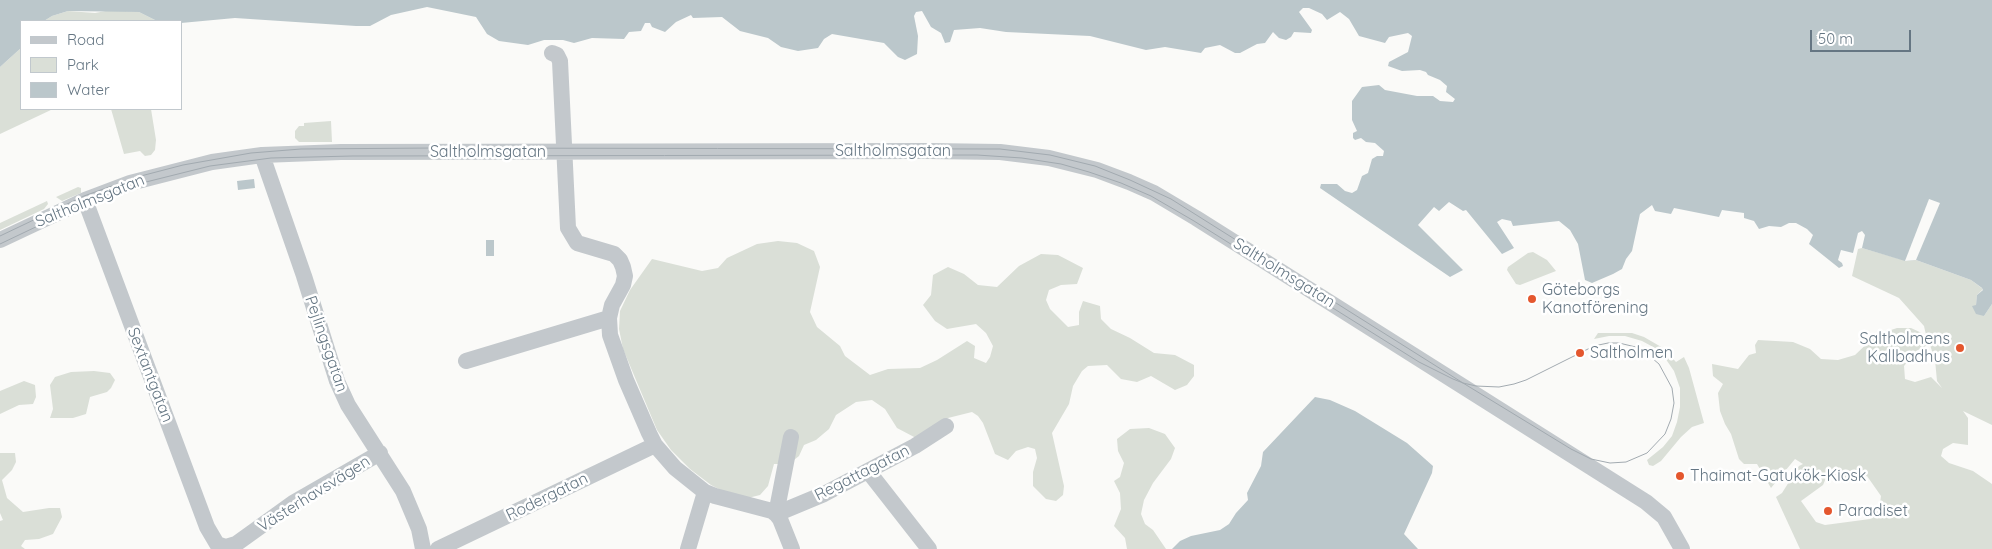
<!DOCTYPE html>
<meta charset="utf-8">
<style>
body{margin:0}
#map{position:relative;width:1992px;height:549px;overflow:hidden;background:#fafaf8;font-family:Quicksand,sans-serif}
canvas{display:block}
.legend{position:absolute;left:20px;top:20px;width:162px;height:90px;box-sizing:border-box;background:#fff;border:1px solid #c1c8cd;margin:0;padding:6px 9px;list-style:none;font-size:15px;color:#657683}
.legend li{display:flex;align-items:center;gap:10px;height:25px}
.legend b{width:25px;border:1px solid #c1c8cd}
.scale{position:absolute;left:1810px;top:30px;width:101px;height:22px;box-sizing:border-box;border:2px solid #657683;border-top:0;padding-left:6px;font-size:15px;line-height:18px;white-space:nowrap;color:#657683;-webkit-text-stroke:4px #fff;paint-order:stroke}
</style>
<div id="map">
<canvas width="1992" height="549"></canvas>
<ul class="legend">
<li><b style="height:6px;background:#c3c8cc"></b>Road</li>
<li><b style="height:14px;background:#dadfd7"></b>Park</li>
<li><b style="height:14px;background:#bbc7cb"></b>Water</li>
</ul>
<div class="scale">50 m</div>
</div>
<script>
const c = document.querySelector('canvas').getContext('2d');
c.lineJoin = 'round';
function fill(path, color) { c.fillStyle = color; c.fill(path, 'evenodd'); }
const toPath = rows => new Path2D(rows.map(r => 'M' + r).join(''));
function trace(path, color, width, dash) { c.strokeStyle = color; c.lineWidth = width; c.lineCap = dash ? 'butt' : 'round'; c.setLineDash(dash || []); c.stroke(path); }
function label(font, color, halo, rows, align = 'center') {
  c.font = font + ' Quicksand,sans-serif'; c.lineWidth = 5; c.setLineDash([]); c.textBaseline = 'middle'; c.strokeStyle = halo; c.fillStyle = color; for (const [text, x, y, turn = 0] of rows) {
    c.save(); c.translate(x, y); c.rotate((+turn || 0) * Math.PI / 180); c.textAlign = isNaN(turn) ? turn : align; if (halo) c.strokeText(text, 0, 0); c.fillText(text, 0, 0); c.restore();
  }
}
fill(toPath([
 [111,10,139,12,157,21,44,21,52,16,68,11,95,13],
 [21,48,21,109,53,109,0,134,0,67],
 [111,109,151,109,156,140,155,150,151,155,145,156,140,151,124,154],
 [331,121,332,142,299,142,295,138,295,131,299,126,304,126,304,123],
 [78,187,81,188,81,193,62,201,56,197],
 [47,201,48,204,44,209,0,230,0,223],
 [778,241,797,243,814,251,820,267,810,312,817,327,840,346,845,356,870,375,888,369,920,368,937,360,967,341,975,346,974,358,986,363,990,357,993,346,986,333,976,324,947,329,935,321,923,305,931,295,933,275,948,267,964,274,978,285,997,287,1019,266,1041,254,1058,255,1083,268,1077,284,1061,285,1049,290,1046,300,1050,309,1068,327,1079,325,1079,312,1083,301,1100,306,1101,319,1111,329,1130,338,1154,353,1175,355,1194,365,1194,376,1187,385,1175,390,1151,376,1137,382,1121,379,1107,365,1088,366,1082,371,1073,386,1069,404,1052,433,1064,486,1063,495,1056,501,1046,499,1033,486,1033,472,1037,458,1035,449,1028,447,1016,451,1008,460,995,454,983,423,978,416,972,412,948,418,934,429,916,438,897,428,885,409,872,400,856,402,836,415,829,429,816,440,804,445,799,456,789,464,774,464,768,486,760,495,748,498,732,496,711,485,690,469,671,450,657,430,623,349,619,329,620,311,630,290,652,259,702,271,718,268,727,258,757,244],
 [1862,248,1900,259,1916,260,1971,280,1983,289,1977,295,1976,306,1984,316,1992,304,1992,425,1963,411,1968,418,1968,445,1953,443,1943,449,1941,456,1949,463,1973,471,1992,484,1992,549,1800,549,1776,497,1782,493,1799,466,1803,464,1795,459,1771,488,1757,464,1744,464,1739,459,1731,434,1725,424,1720,411,1718,393,1723,384,1713,376,1712,364,1738,369,1749,355,1756,353,1755,345,1758,340,1793,342,1810,349,1821,359,1838,360,1855,355,1876,335,1897,328,1911,328,1926,335,1924,326,1899,298,1852,276,1858,249],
 [1928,339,1935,360,1937,381,1942,388,1931,377,1915,382,1905,379,1904,366,1916,351,1928,345],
 [1867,476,1881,496,1879,510,1870,519,1825,525,1816,522,1801,501,1823,485,1826,478,1847,478],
 [1533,252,1547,260,1556,271,1520,285,1516,284,1507,270,1508,267,1528,253],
 [1598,333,1632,333,1644,337,1663,348,1676,362,1684,357,1689,368,1704,423,1692,427,1681,437,1661,461,1653,466,1649,465,1647,460,1663,447,1672,436,1677,422,1680,407,1680,388,1674,371,1665,358,1655,348,1642,341,1625,336,1609,336,1594,339],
 [94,371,110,373,115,380,111,388,107,392,90,397,86,414,73,418,50,418,53,409,50,385,55,377,71,372],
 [24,381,35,385,36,397,33,404,19,405,0,414,0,391],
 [1149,428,1165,434,1175,448,1171,459,1153,483,1144,500,1141,514,1145,524,1153,530,1166,549,1127,549,1125,538,1114,526,1121,509,1120,493,1114,481,1120,477,1124,463,1118,451,1117,439,1130,429],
 [0,453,15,453,16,462,12,470,2,480,7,498,23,512,49,508,60,508,62,517,53,534,39,539,25,540,21,546,25,549,0,549,0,521,3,520,0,513]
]), '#dadfd7');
fill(toPath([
 [0,0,1992,0,1992,304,1984,316,1976,314,1972,306,1976,305,1977,295,1983,290,1982,288,1971,280,1916,260,1905,261,1862,248,1865,235,1862,231,1858,233,1853,253,1841,250,1838,260,1842,263,1843,266,1839,268,1809,244,1813,235,1807,229,1796,223,1789,223,1781,227,1769,226,1759,229,1754,221,1744,218,1744,213,1722,210,1719,217,1674,208,1671,214,1655,211,1652,205,1640,214,1632,251,1626,259,1622,269,1613,274,1592,283,1585,280,1578,244,1570,230,1559,221,1513,226,1511,221,1502,219,1497,222,1514,248,1502,254,1466,210,1463,211,1449,202,1439,211,1434,207,1418,225,1463,270,1450,277,1320,188,1321,184,1337,184,1345,191,1352,193,1357,190,1362,176,1368,173,1372,159,1377,156,1383,156,1384,151,1375,143,1366,142,1361,138,1355,140,1353,138,1353,133,1357,131,1352,120,1352,101,1362,87,1379,85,1385,90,1417,96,1433,96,1440,101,1453,102,1455,99,1446,92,1447,86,1440,80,1428,75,1426,72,1420,70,1402,71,1388,66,1389,62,1408,52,1412,36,1408,33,1389,37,1385,43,1359,36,1349,19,1340,12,1327,20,1322,14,1309,8,1303,8,1299,12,1312,30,1311,33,1294,32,1291,37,1286,40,1279,38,1273,32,1265,43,1257,44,1240,53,1235,53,1220,45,1205,48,1201,53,1165,47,1146,50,1090,36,1006,32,980,28,954,30,950,42,945,43,941,33,931,27,922,11,916,12,914,16,918,36,917,54,905,60,898,57,884,43,832,34,824,39,818,48,798,51,781,47,768,38,740,31,722,17,693,18,691,15,676,22,665,32,652,27,650,23,645,23,641,31,629,32,624,39,592,38,574,43,563,40,544,40,528,45,499,41,487,34,476,17,427,7,391,15,370,26,356,26,235,18,181,23,181,21,157,21,139,12,68,11,52,16,44,21,21,21,21,48,0,67],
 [254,179,255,188,238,190,237,181],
 [486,240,494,240,494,256,486,256],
 [1315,397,1330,400,1355,411,1407,443,1433,466,1432,473,1404,534,1418,549,1172,549,1180,541,1191,536,1220,530,1229,524,1236,513,1248,500,1247,493,1261,466,1263,452]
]), '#bbc7cb');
fill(toPath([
 [1929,199,1940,203,1916,260,1905,261]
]), '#fafaf8');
trace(toPath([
 [552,53,557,55,560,61,568,228,577,243,614,254,620,260,623,267,625,276,623,285,612,305,609,318,610,335,626,380,649,433,655,445,675,468,705,492,715,496,772,511,776,514,780,519,792,549],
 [262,155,304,276,337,381,348,405,403,491,419,529,423,549],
 [85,200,207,527,217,544,226,547,236,544,293,503,380,453],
 [0,240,85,200,130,183,212,162,262,155,341,152,930,151,1000,152,1049,158,1097,170,1129,182,1154,193,1196,218,1646,502,1664,517,1682,549],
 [466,361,609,318],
 [868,471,929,549],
 [776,514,824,494,915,446,946,426],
 [776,514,791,437],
 [438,549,655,445],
 [688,549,705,492]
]), '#c3c8cc', 16);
trace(toPath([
 [0,236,84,196,137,177,183,165,251,153,301,149,435,148,1000,149,1050,155,1095,166,1130,180,1171,199,1463,383,1571,449,1591,459,1610,463,1626,462,1647,453,1665,434,1671,419,1674,403,1672,388,1659,364,1640,348,1619,343,1608,343,1594,346,1526,380,1514,384,1499,387,1476,386,1463,383,1453,379,1419,362,1194,221,1151,196,1121,183,1089,172,1061,164,1022,158,977,155,352,156,271,158,210,166,138,184,86,203,0,244]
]), '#a2aab0', 1);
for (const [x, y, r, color] of [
 [1532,299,5,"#e4572e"],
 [1960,348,5,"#e4572e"],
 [1580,353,5,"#e4572e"],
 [1680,476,5,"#e4572e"],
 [1828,511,5,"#e4572e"]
]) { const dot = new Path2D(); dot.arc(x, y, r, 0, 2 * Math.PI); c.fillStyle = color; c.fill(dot); trace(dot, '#fff', 2); }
label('16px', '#657683', '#fff', [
 ["Saltholmsgatan",893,151],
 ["Saltholmsgatan",488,152],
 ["Saltholmsgatan",90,201,-22],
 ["Saltholmsgatan",1284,273,32],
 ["Pejlingsgatan",326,344,71],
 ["Sextantgatan",150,375,69],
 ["Regattagatan",862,473,-27],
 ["Västerhavsvägen",314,494,-32],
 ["Rodergatan",547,497,-26]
]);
label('16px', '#657683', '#fff', [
 ["Göteborgs",1542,290],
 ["Kanotförening",1542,308],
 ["Saltholmens",1950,339,"right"],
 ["Kallbadhus",1950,357,"right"],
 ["Saltholmen",1590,353],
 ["Thaimat-Gatukök-Kiosk",1690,476],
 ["Paradiset",1838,511]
], 'left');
</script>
